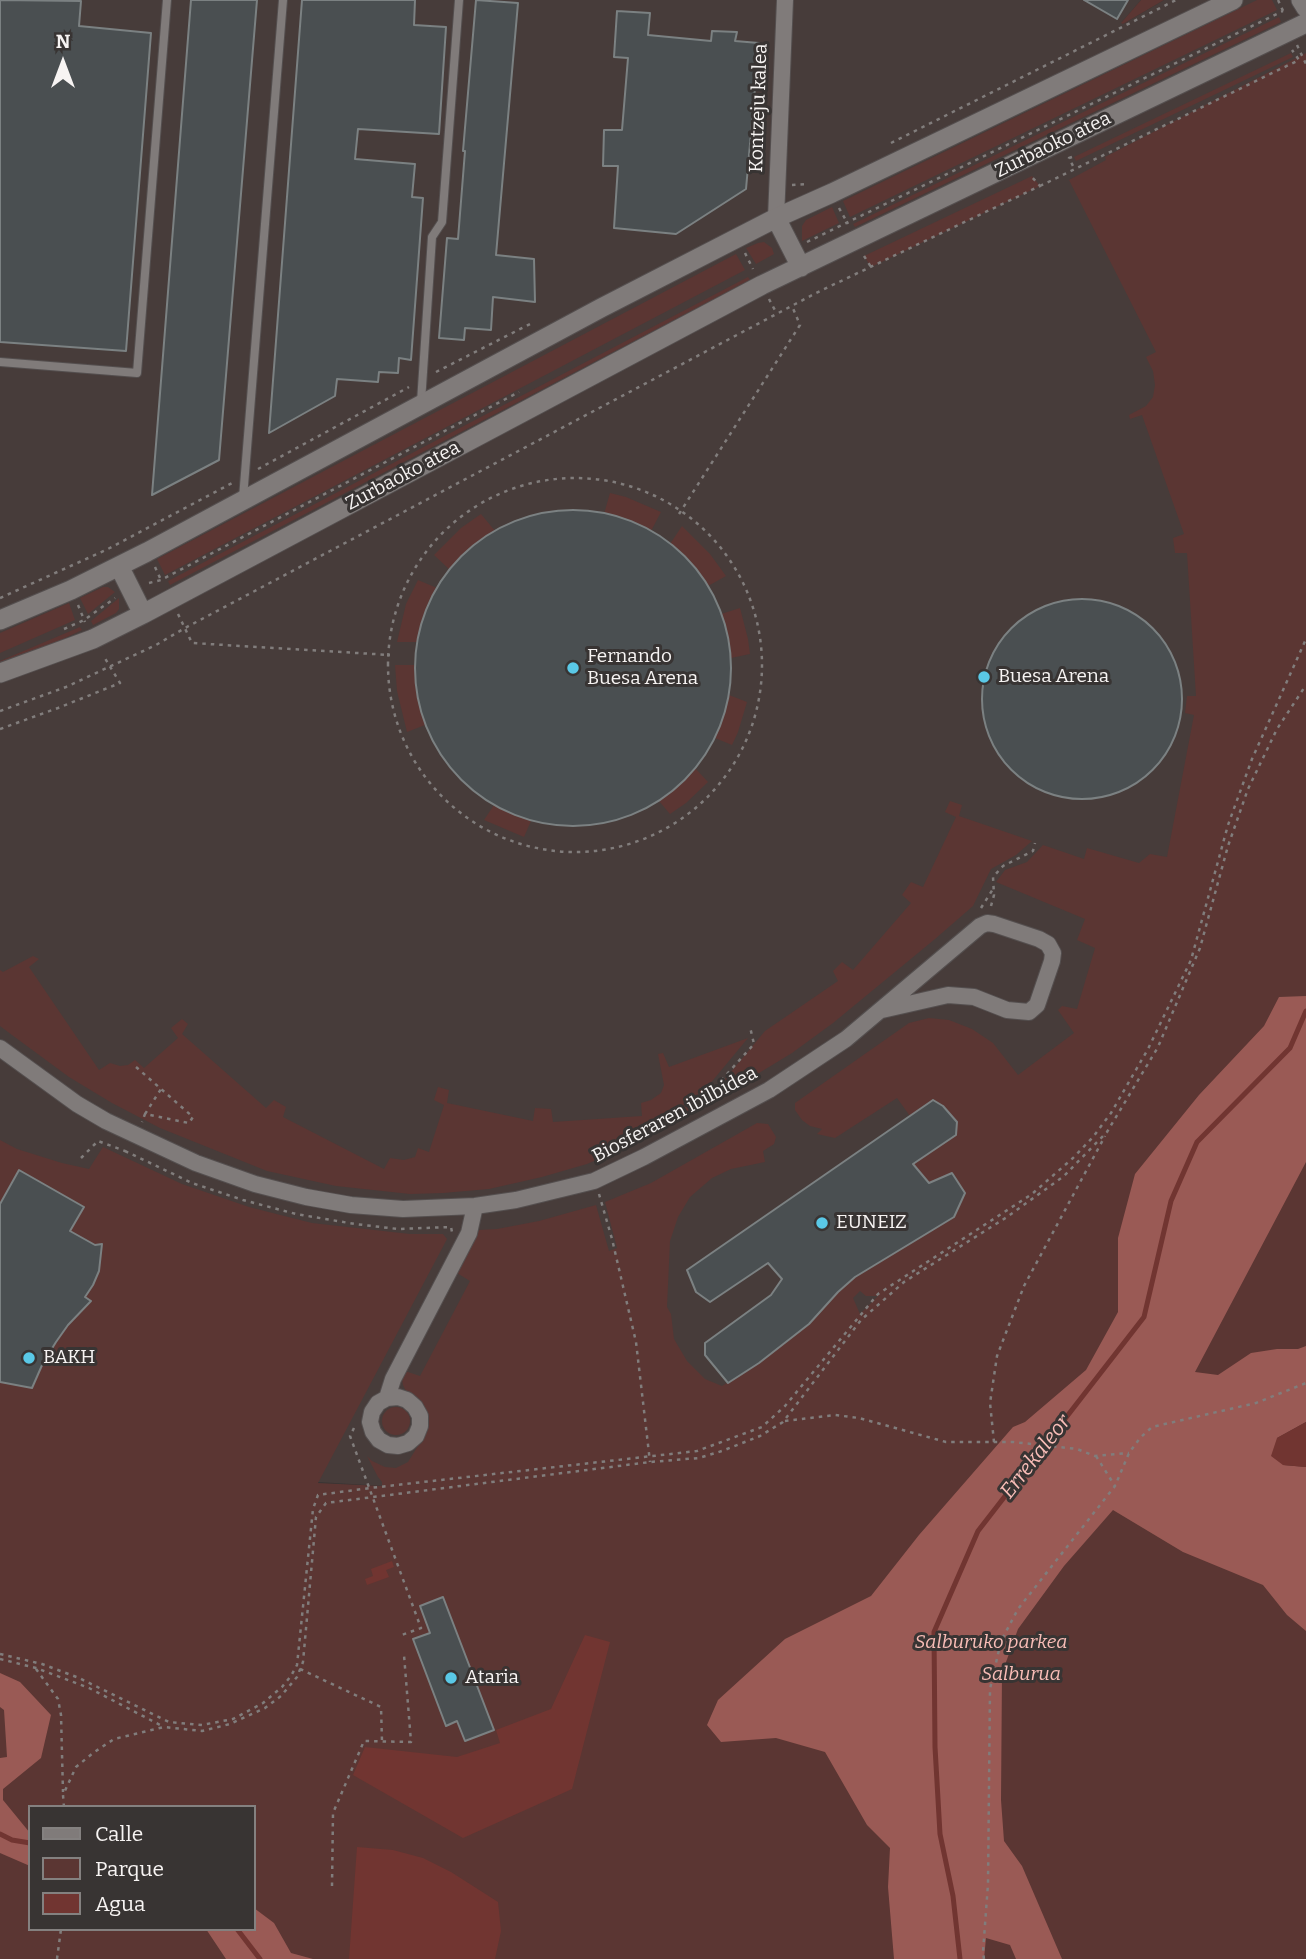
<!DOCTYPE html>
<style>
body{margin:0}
#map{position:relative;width:1306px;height:1959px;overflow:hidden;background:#383433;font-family:Bitter,serif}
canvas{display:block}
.legend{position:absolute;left:28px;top:1805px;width:228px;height:126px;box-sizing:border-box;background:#383433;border:2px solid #848180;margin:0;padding:9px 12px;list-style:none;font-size:21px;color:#f7f4f3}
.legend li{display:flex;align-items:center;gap:14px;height:35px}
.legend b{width:35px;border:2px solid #848180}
.north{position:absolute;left:28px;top:28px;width:70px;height:70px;-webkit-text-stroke:5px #383433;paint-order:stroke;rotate:0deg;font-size:19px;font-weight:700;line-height:28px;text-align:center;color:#f7f4f3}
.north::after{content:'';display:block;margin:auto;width:24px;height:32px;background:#f7f4f3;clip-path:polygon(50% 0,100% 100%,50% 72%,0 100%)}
</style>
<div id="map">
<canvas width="1306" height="1959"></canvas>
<ul class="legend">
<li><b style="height:9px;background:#807b7a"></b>Calle</li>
<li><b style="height:19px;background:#5b3633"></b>Parque</li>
<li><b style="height:19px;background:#713531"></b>Agua</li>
</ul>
<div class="north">N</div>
</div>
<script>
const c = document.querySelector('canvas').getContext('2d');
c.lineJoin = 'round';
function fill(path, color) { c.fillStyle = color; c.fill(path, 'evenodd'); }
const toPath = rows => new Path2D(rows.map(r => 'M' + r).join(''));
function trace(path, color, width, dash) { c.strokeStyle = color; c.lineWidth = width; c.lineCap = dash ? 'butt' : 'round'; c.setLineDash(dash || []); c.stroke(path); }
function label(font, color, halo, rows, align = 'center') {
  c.font = font + ' Bitter,serif'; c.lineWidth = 6; c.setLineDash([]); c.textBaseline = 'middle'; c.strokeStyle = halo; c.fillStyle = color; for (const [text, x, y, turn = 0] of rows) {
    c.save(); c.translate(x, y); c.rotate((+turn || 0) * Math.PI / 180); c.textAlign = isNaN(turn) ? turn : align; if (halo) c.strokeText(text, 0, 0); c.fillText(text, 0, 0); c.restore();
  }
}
fill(toPath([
 [0,0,1141,0,1122,22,1123,24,1164,0,1306,0,1306,70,1241,678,1176,990,783,1406,383,1486,318,1482,0,1595]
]), '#473c3a');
fill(toPath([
 [1141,0,1164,0,1123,24,1121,23],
 [1257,0,1272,0,1277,10,850,217,843,201],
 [1279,17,1281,22,855,227,853,224],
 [1291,53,1293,57,1076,161,1074,157],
 [1306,53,1306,1959,0,1959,0,1140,17,1149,62,1163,89,1169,103,1147,182,1184,249,1207,312,1223,410,1234,443,1234,447,1239,318,1483,382,1486,382,1482,378,1477,367,1456,372,1461,385,1467,396,1468,408,1462,421,1441,421,1404,416,1397,406,1391,403,1385,402,1379,405,1371,420,1376,470,1281,457,1273,479,1230,497,1229,539,1221,596,1205,609,1251,617,1248,605,1202,651,1183,757,1123,768,1124,776,1137,774,1144,763,1151,765,1162,731,1169,712,1178,690,1197,678,1217,670,1241,667,1307,671,1314,674,1339,687,1361,705,1379,722,1386,759,1363,809,1324,838,1292,855,1277,954,1217,965,1193,953,1173,929,1183,913,1164,957,1122,943,1106,933,1100,910,1116,897,1098,835,1138,817,1134,822,1129,810,1126,802,1120,795,1110,795,1103,909,1023,929,1018,949,1020,972,1029,993,1043,1018,1075,1074,1033,1058,1010,1062,1006,1077,1009,1095,948,1077,940,1085,919,996,882,1005,870,1027,862,1043,845,1084,859,1087,848,1139,863,1150,854,1167,857,1194,715,1185,713,1187,696,1196,696,1187,553,1175,553,1173,538,1184,534,1142,415,1130,419,1129,415,1146,406,1153,397,1155,385,1153,371,1146,357,1156,352,1069,180,1106,160,1105,157],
 [860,1291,866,1296,878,1296,860,1314,853,1298],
 [30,1807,254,1807,254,1929,30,1929],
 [1032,176,1040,186,871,267,864,256],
 [832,207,839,223,802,241,802,226,806,220],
 [764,242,772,248,774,254,756,264,746,248,758,243],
 [736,254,745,270,165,575,157,559],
 [748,277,750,280,170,585,168,581],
 [610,493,626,497,661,512,651,531,620,518,604,514],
 [481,514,495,531,471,548,450,570,434,555,461,528],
 [682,526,710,554,726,576,708,586,687,559,670,544],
 [418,580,437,588,425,611,417,642,397,642,406,604],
 [103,587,108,587,115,592,88,614,80,598],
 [119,598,119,609,116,613,93,625,91,621],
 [69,603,75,620,0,653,0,633],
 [740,608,748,639,750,654,731,658,726,627,721,614],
 [80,627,82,630,61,640,0,665,0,661],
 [395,665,415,665,416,689,425,725,407,732,397,691],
 [729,695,747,702,738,732,732,745,715,738],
 [695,768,708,782,686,803,670,814,659,801,675,789],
 [950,801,962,805,959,816,1032,841,1016,855,991,869,973,906,935,939,833,1023,792,1053,731,1090,725,1079,765,1031,838,981,833,971,842,962,853,970,911,903,902,895,911,882,923,887,956,817,945,812],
 [494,805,531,821,524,837,484,820],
 [33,956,39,959,29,967,99,1070,110,1063,120,1066,128,1065,135,1060,144,1068,178,1038,171,1028,182,1019,188,1024,182,1034,266,1108,274,1100,286,1107,283,1117,384,1169,390,1158,404,1160,415,1157,418,1148,429,1152,444,1105,434,1100,438,1087,449,1090,447,1103,533,1121,535,1108,551,1109,553,1122,642,1116,641,1103,651,1100,661,1093,664,1085,658,1054,663,1053,669,1067,748,1038,709,1085,717,1098,661,1131,587,1164,542,1177,489,1189,443,1193,410,1194,336,1186,267,1171,160,1128,112,1103,69,1077,12,1035,0,1026,0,970,3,972],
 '382 1421a14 14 0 1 1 28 0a14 14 0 1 1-28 0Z'
]), '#5b3633');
fill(toPath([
 [1306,996,1306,1162,1195,1372,1218,1375,1251,1353,1277,1349,1298,1349,1306,1346,1306,1422,1277,1438,1283,1465,1306,1467,1306,1631,1287,1615,1263,1585,1183,1552,1113,1510,1064,1566,1018,1629,1002,1673,1001,1800,1004,1841,1022,1866,1062,1959,1016,1959,1010,1945,986,1938,984,1959,894,1959,888,1887,890,1848,867,1825,825,1752,776,1738,721,1742,707,1725,718,1700,785,1639,871,1596,919,1535,1013,1427,1025,1422,1086,1370,1118,1312,1118,1238,1135,1174,1199,1095,1264,1026,1279,997],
 [0,1673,20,1682,51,1715,41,1758,3,1789,3,1800,30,1833,30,1866,0,1853,0,1758,7,1757,4,1710,0,1707],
 [254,1908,274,1923,291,1953,313,1959,226,1959,206,1929,254,1929]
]), '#9a5a55');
fill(toPath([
 [1306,1422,1306,1467,1283,1465,1271,1456,1277,1438],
 [392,1561,394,1567,386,1570,389,1577,367,1585,365,1579,373,1576,371,1569],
 [585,1635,610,1642,572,1789,463,1838,353,1775,365,1747,457,1757,500,1743,496,1730,551,1709],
 [357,1847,393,1850,423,1858,451,1872,498,1902,501,1931,495,1959,349,1959]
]), '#713531');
trace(toPath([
 [0,1834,12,1840,30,1843],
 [237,1929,260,1959],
 [960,1959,953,1896,940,1834,935,1747,934,1632,978,1531,1144,1317,1171,1201,1197,1142,1290,1048,1306,1011]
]), '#713531', 5);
const building = toPath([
 [0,0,81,1,79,26,151,33,126,351,0,342,0,0],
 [191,0,257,0,219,460,152,495,191,0],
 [302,0,415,0,414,25,446,27,439,134,358,129,355,159,415,164,412,197,423,198,411,360,399,358,398,373,379,372,378,382,337,379,335,396,269,433,302,0],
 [476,0,518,3,496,255,534,259,535,302,493,297,491,330,465,328,464,340,439,338,447,238,458,239,465,151,463,151,476,0],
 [1084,0,1128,0,1117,19,1084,0],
 [617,11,650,13,648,35,711,41,712,31,737,32,735,41,759,43,746,189,676,234,614,228,618,166,603,166,604,130,622,130,628,58,614,57,617,11],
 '415 668a158 158 0 1 1 316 0a158 158 0 1 1-316 0Z',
 '982 699a100 100 0 1 1 200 0a100 100 0 1 1-200 0Z',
 [933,1100,943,1106,957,1122,956,1135,913,1164,929,1183,952,1173,965,1193,954,1217,855,1277,838,1292,809,1324,759,1363,728,1383,705,1355,705,1343,771,1295,782,1279,768,1263,710,1302,696,1292,687,1270,933,1100],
 [19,1170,84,1207,70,1231,95,1245,102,1244,99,1271,93,1285,85,1297,91,1301,68,1325,56,1342,43,1363,32,1388,0,1382,0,1204,19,1170],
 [443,1597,494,1730,465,1741,457,1721,446,1726,413,1639,430,1633,420,1606,443,1597]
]);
fill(building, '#4a4f51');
trace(building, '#7b8182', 2);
const service = toPath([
 [0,362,137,373,167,0],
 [421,402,432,237,442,222,459,0],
 [243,498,283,0]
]);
const minor = toPath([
 [776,218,785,0],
 [0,1048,77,1104,106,1121,196,1163,255,1184,306,1197,351,1205,403,1209,475,1206,516,1200,594,1181,644,1157,769,1090,846,1039,980,926,987,923,994,924,1039,939,1048,944,1053,953,1052,961,1037,1005,1029,1012,1007,1010,974,997,948,995,882,1010],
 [387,1398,398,1397,407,1400,415,1407,420,1416,420,1426,416,1436,408,1443,398,1446,388,1445,379,1440,373,1432,370,1422,372,1412,378,1403,387,1398,393,1379,469,1233,475,1206]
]);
const tertiary = toPath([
 [1301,0,1306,8],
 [776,218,801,267],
 [119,566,143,614],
 [0,620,71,590,147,552,601,308,776,218,832,193,1233,0],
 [0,673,93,639,143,614,762,285,1306,23]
]);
trace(service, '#544f4f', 10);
trace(minor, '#544f4f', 18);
trace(tertiary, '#544f4f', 21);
trace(toPath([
 [1278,0,1284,13],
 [1297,45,1306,64],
 [891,143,1176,0],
 [1072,157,1069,158,1074,168],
 [792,185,807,184],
 [1040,186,1299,60,1292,50],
 [839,208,848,224],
 [807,242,1283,11],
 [745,253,753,269],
 [864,256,871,267],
 [769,299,777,314],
 [436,372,530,324],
 [258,469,409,387],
 '388 665a187 187 0 1 1 374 0a187 187 0 1 1-374 0Z',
 [679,514,800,325,792,306],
 [155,567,161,580],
 [149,583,161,580,519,392],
 [0,598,106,550,234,482],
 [78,605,85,622],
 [178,614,192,643,390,655],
 [64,629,84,620,115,598],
 [0,711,66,687,156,645,185,628,816,293,1040,186,1031,176],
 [0,729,58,708,120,683,103,655],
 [991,906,994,895,993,877,1003,866,1033,851,1035,843],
 [981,908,993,889],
 [136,1067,193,1117,189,1123,145,1114,142,1122],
 [725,1094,718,1084,754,1044,750,1027],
 [145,1114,161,1089],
 [125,1151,192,1183,243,1200,296,1214,355,1224,398,1229,451,1227,452,1232],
 [81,1158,98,1141,125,1151],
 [599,1194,612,1239,636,1342,650,1462],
 [785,1421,835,1415,859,1418,946,1442,1013,1442,1077,1449,1095,1456,1129,1453],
 [354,1428,350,1436,421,1628,399,1636],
 [994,1442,990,1403,997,1356,1024,1286,1105,1136],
 [1096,1456,1115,1486],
 [0,1654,42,1664,79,1678,169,1722,202,1725,233,1719,263,1703,282,1687,291,1676,297,1665,313,1509,318,1495,370,1488,697,1451,762,1427,785,1406,878,1294,1032,1194,1073,1158,1093,1137,1111,1113,1148,1049,1191,960,1228,825,1252,759,1306,639],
 [0,1659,36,1668,89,1688,164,1727],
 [36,1669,58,1699,61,1715,63,1792],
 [300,1669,381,1707,382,1741],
 [64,1807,63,1795,76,1767,93,1753,114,1739,164,1727,202,1731,230,1724,265,1708,281,1696,297,1677,303,1662,316,1517,326,1503,650,1462,699,1458,722,1451,760,1436,783,1422,861,1320,904,1282,1007,1217,1064,1176,1107,1132,1158,1047,1200,948,1228,846,1248,789,1277,729,1306,685],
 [332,1886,333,1813,364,1741,411,1742,404,1655],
 [57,1959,61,1929],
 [984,1959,983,1952,988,1884,990,1689,1001,1641,1018,1609,1115,1486,1129,1453,1140,1438,1152,1427,1256,1403,1306,1383]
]), '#817d7c', 2.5, [3.5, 5]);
trace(service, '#807b7a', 8);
trace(minor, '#807b7a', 16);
trace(tertiary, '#807b7a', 19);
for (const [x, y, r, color] of [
 [573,668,7,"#5ac8e6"],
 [984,677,7,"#5ac8e6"],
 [822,1223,7,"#5ac8e6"],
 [29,1358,7,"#5ac8e6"],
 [451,1678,7,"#5ac8e6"]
]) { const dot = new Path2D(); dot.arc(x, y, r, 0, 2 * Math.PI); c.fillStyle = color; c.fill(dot); trace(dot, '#383433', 2.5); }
label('19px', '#f7f4f3', '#383433', [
 ["Kontzeju kalea",759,108,-88],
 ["Zurbaoko atea",1053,145,-26],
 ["Zurbaoko atea",403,476,-28],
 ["Biosferaren ibilbidea",675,1115,-28]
]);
label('19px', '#f7f4f3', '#383433', [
 ["Fernando",587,657],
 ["Buesa Arena",587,679],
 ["Buesa Arena",998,677],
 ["EUNEIZ",836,1223],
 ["BAKH",43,1358],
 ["Ataria",465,1678]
], 'left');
label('italic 19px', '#f9bdb7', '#383433', [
 ["Salburuko parkea",991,1643],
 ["Salburua",1021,1675]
]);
label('italic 21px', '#fabeb8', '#383433', [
 ["Errekaleor",1036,1457,-52]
]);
</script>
